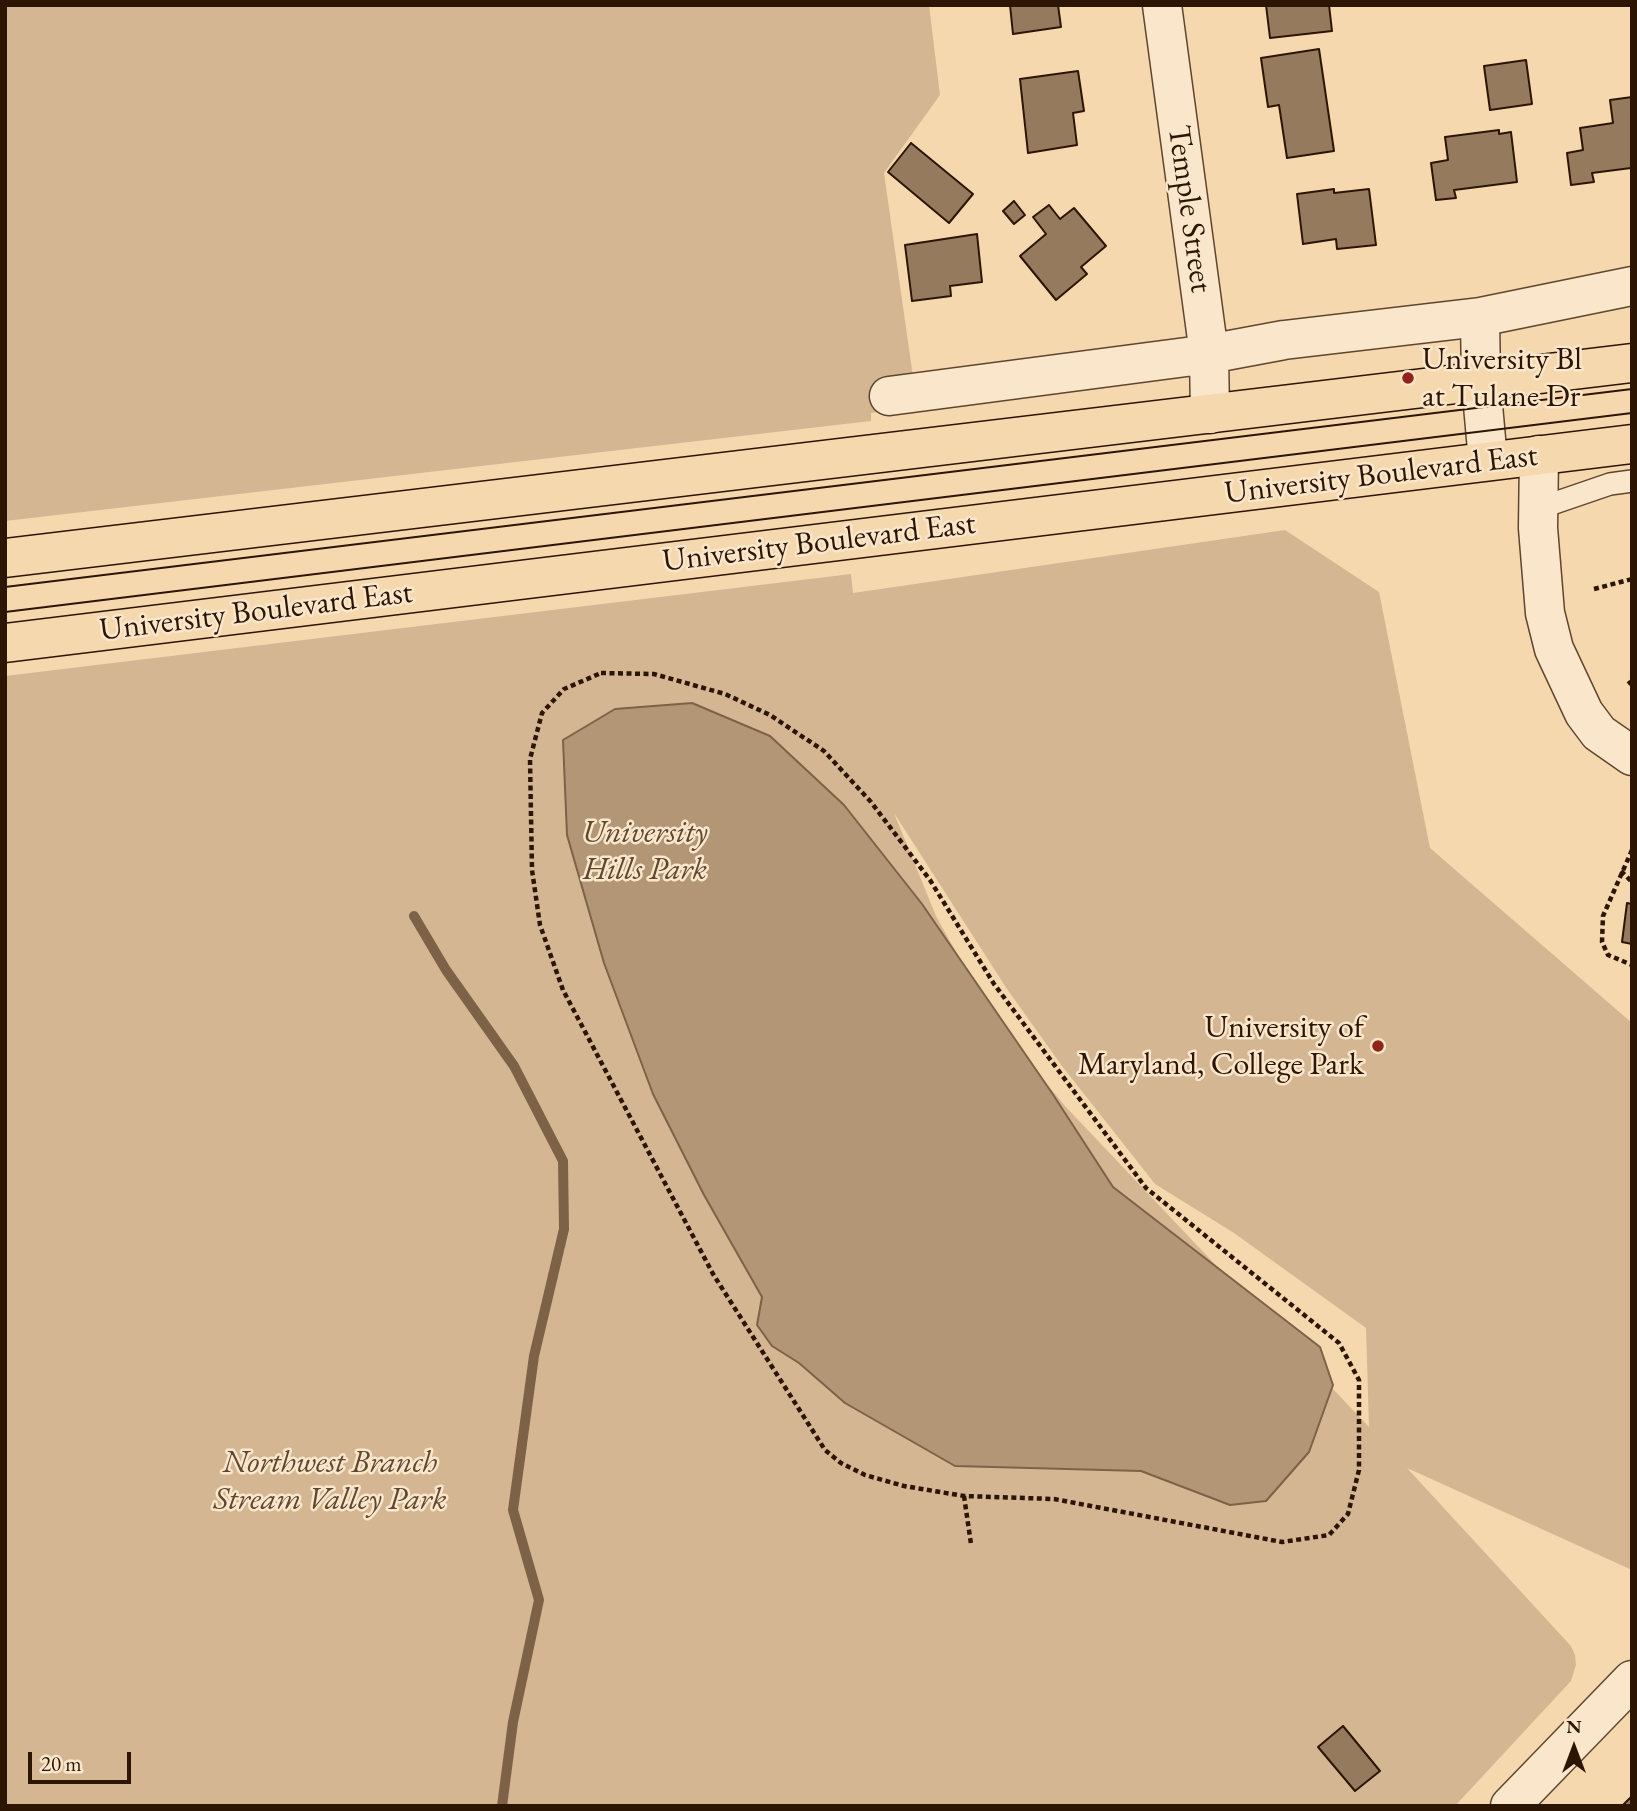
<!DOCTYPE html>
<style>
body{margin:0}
#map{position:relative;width:1637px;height:1811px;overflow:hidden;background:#f6d8af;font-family:"EB Garamond",serif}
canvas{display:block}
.frame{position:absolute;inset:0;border:7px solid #2d1504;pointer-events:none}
.north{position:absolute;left:1539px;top:1713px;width:70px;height:70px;-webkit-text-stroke:5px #f9e6cb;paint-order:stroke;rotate:0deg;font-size:19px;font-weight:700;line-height:28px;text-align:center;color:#2d1504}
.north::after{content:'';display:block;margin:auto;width:24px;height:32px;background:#2d1504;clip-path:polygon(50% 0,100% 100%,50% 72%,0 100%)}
.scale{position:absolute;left:28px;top:1752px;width:103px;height:32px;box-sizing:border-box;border:4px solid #2d1504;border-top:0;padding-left:9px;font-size:21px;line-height:24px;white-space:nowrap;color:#2d1504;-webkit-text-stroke:5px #f9e6cb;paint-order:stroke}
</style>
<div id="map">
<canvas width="1637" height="1811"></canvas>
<div class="frame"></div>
<div class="north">N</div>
<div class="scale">20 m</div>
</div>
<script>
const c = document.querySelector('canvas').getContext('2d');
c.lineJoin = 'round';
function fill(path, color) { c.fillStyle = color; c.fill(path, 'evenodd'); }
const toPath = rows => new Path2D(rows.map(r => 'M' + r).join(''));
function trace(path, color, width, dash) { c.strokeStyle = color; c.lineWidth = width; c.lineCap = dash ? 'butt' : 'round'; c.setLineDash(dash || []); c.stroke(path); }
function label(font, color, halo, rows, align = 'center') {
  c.font = font + ' "EB Garamond",serif'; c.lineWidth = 5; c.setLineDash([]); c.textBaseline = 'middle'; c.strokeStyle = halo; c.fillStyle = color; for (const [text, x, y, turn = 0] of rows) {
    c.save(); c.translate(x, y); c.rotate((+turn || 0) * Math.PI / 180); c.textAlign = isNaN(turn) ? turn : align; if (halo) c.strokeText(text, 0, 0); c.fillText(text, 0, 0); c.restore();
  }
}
fill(toPath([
 [5,5,929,5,940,95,884,173,917,405,871,413,871,421,5,521],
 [1285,530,1379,592,1430,848,1632,1023,1632,1570,1407,1468,1571,1646,1575,1655,1576,1665,1571,1681,1455,1806,5,1806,5,676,851,574,853,593],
 [894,813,1007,989,1062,1066,1155,1184,1234,1233,1366,1328,1369,1427,1066,1107,1026,1059,966,970,936,916]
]), '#d4b792');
const water = toPath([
 [692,703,770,736,844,805,922,904,1052,1093,1113,1187,1320,1347,1333,1385,1309,1452,1266,1501,1230,1505,1141,1471,955,1466,845,1403,799,1363,772,1346,757,1325,762,1297,704,1195,653,1094,604,963,567,835,563,740,615,709,692,703]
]);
fill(water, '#b29675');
trace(water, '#7d6248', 2);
trace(toPath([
 [414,916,446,970,514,1066,563,1161,564,1229,534,1356,513,1510,539,1600,513,1722,502,1806]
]), '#7d6248', 10);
const building = toPath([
 [1010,5,1058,5,1061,27,1013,34,1010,5],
 [1266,5,1329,5,1332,31,1270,38,1266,5],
 [1319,49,1334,151,1287,158,1279,105,1268,107,1261,58,1319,49],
 [1526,60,1532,104,1490,110,1484,66,1526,60],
 [1078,71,1084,111,1073,113,1077,145,1028,153,1020,79,1078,71],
 [1632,97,1632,173,1631,168,1592,173,1594,182,1571,185,1567,153,1583,150,1580,128,1613,123,1610,100,1632,97],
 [1499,130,1499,134,1511,132,1517,182,1454,190,1456,198,1436,200,1431,163,1448,160,1445,137,1499,130],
 [911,143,973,194,949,223,888,172,911,143],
 [1334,189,1334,193,1369,189,1376,245,1337,249,1336,239,1303,244,1297,194,1334,189],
 [1014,201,1025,215,1014,224,1003,211,1014,201],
 [1049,205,1060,219,1074,208,1106,246,1081,267,1087,274,1056,300,1020,256,1046,234,1033,217,1049,205],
 [977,234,982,282,950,286,951,296,912,301,905,245,977,234],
 [1627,903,1632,904,1632,944,1622,942,1627,903],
 [1343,1726,1380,1771,1355,1791,1318,1747,1343,1726],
 [1632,1796,1632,1806,1622,1806,1632,1796]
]);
fill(building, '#967a5d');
trace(building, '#2d1504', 2);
const service = toPath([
 [1537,509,1610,484,1632,481]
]);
const minor = toPath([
 [1162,5,1209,354,1210,414],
 [1480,317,1481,383,1488,461],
 [889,396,1209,354,1284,340,1480,317,1632,286],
 [1539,455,1538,528,1545,613,1554,649,1584,713,1599,733,1632,756],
 [1510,1806,1632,1680]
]);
const primary = toPath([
 [5,558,1632,363],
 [5,643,1632,444]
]);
trace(service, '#5f462f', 24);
trace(minor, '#5f462f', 41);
trace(primary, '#2d1504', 41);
trace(toPath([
 [1594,589,1632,579],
 [601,673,654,674,725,694,770,715,824,751,871,802,930,880,994,984,1146,1188,1339,1343,1359,1380,1359,1470,1348,1514,1329,1535,1282,1542,1054,1499,964,1496,904,1486,865,1475,841,1463,825,1450,713,1274,563,990,540,925,532,870,530,759,542,713,564,689,601,673],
 [1628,684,1632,681],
 [1632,850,1603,916,1602,942,1608,955,1632,965],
 [1621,871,1632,882],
 [964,1496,971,1544]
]), '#2d1504', 4.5, [5, 3.5]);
trace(service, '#f9e6cb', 21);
trace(minor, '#f9e6cb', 38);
trace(primary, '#f6d8af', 38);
trace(toPath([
 [5,587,1632,389],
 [5,612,1632,413]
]), '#2d1504', 2);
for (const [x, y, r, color] of [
 [1408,378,7,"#8f2418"],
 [1378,1046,7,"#8f2418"]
]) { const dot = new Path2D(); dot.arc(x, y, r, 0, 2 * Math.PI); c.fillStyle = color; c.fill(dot); trace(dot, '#f9e6cb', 2.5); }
label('32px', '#2d1504', '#f9e6cb', [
 ["Temple Street",1189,209,82],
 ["University Boulevard East",1381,475,-7],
 ["University Boulevard East",819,543,-7],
 ["University Boulevard East",256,612,-7]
]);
label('32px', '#2d1504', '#f9e6cb', [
 ["University Bl",1422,360],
 ["at Tulane Dr",1422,397],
 ["University of",1364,1028,"right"],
 ["Maryland, College Park",1364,1065,"right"]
], 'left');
label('italic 32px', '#5f462f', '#f9e6cb', [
 ["University",645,833],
 ["Hills Park",645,870],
 ["Northwest Branch",330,1463],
 ["Stream Valley Park",330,1500]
]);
</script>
